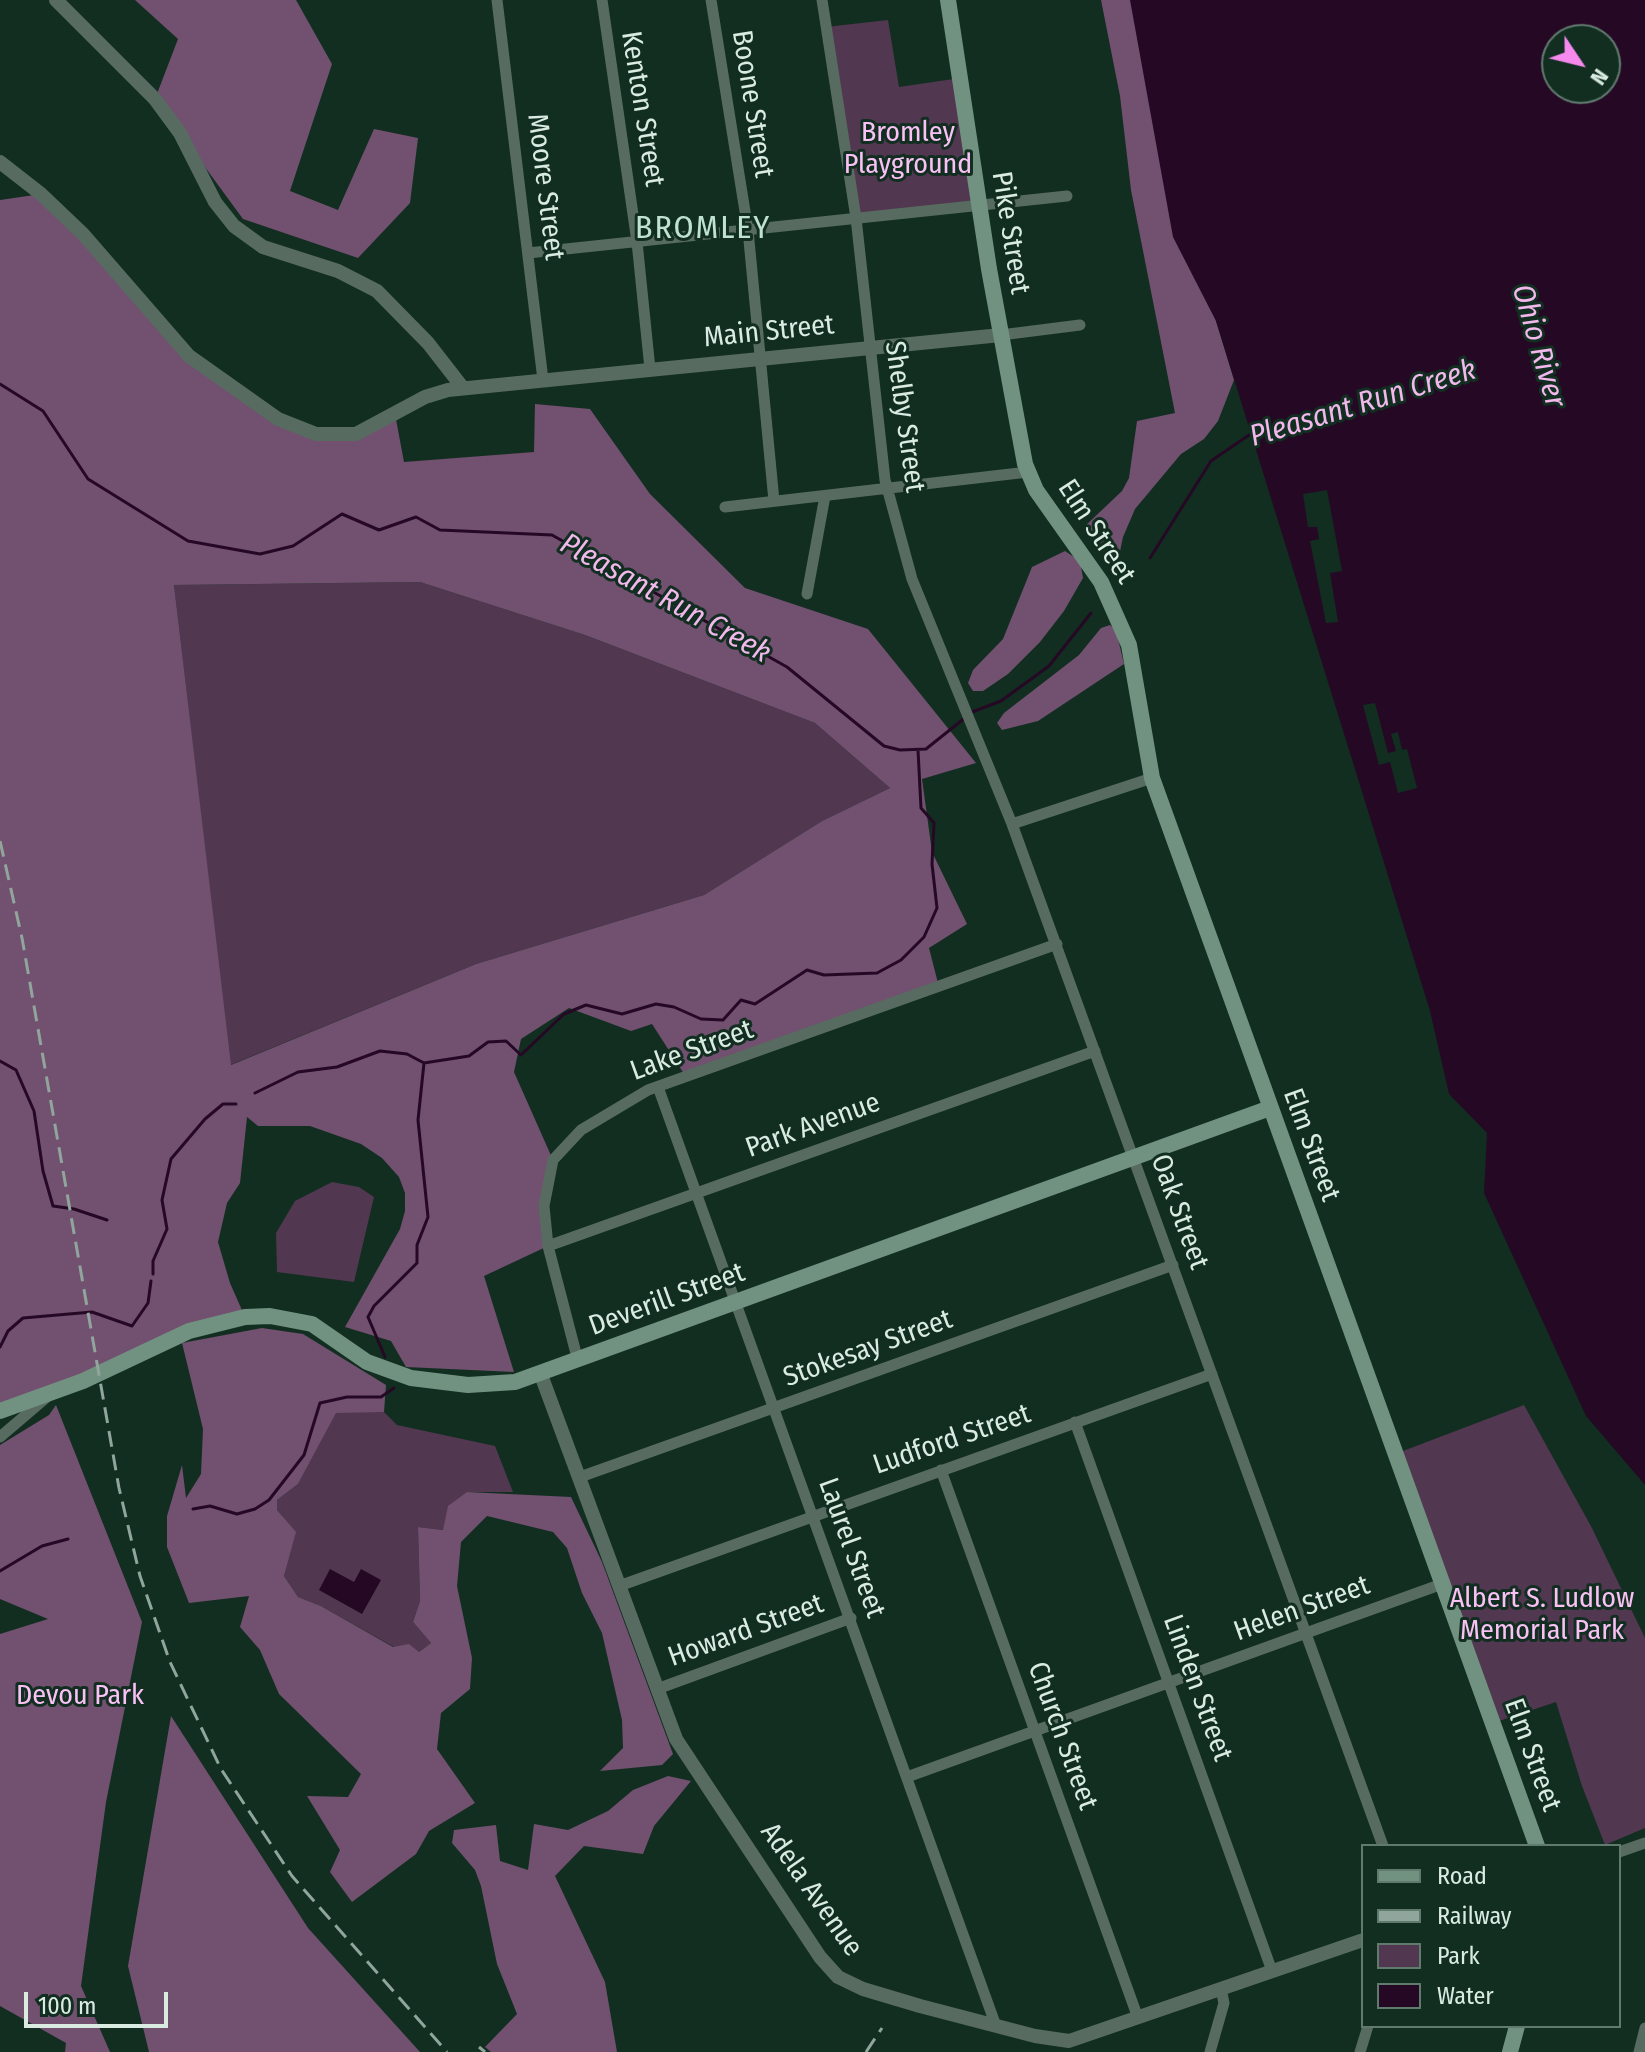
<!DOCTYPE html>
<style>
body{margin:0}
#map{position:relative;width:1645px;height:2052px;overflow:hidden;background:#112e21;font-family:"Fira Sans Condensed",sans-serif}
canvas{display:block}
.legend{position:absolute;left:1361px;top:1844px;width:260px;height:184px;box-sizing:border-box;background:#112e21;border:2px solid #617a6e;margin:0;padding:10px 14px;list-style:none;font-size:24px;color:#daebe2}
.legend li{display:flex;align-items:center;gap:16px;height:40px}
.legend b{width:40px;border:2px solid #617a6e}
.north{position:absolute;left:1541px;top:24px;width:80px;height:80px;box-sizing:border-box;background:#112e21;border:2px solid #617a6e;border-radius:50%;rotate:125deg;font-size:22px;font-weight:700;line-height:32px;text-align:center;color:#daebe2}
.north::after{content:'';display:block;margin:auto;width:28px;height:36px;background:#f589ee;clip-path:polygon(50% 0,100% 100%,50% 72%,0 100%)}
.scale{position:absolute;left:24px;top:1992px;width:144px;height:36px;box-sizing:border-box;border:4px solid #daebe2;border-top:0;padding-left:10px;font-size:24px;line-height:28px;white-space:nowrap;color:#daebe2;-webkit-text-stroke:6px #112e21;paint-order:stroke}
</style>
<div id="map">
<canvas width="1645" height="2052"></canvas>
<ul class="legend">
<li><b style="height:10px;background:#729281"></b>Road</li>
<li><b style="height:10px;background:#90a59b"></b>Railway</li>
<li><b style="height:22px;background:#51374f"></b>Park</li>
<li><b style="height:22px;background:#250924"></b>Water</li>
</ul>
<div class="north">N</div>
<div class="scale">100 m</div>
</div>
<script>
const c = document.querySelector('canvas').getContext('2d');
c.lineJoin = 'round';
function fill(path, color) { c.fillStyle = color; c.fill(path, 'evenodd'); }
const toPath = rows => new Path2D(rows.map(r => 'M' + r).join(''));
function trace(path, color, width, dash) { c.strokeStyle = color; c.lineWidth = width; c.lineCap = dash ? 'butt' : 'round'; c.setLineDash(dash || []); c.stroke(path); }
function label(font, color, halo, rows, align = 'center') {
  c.font = font + ' "Fira Sans Condensed",sans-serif'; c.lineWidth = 6; c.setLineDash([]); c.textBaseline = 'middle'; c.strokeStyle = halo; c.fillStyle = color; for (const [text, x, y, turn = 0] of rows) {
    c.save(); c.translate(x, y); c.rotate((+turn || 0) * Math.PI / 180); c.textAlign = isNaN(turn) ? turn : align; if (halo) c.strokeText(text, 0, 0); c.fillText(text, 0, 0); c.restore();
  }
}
fill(toPath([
 [888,20,899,87,960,78,979,206,856,218,826,27],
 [420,582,585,635,815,723,890,788,822,821,704,895,476,964,230,1065,174,585],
 [332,1182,359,1187,374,1197,354,1282,277,1272,276,1233,295,1201],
 [1524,1405,1592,1528,1645,1638,1645,1828,1605,1845,1582,1786,1556,1702,1493,1723,1395,1454],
 [336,1412,384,1412,397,1425,495,1446,513,1492,467,1492,443,1530,418,1527,420,1601,413,1622,431,1643,419,1652,394,1647,321,1606,298,1597,284,1576,295,1532,277,1510,277,1500,298,1484]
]), '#51374f');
fill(toPath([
 [135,0,296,0,332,64,290,191,338,210,374,129,418,138,410,203,358,258,243,219,155,99,178,39],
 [1101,0,1156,0,1216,321,1234,380,1218,421,1204,439,1181,454,1135,509,1123,537,1118,561,1112,563,1084,527,1122,491,1129,478,1137,421,1175,413,1131,190,1120,96],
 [41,194,200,366,316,434,356,434,395,414,404,462,534,452,535,404,590,409,650,494,745,588,868,629,976,763,922,779,932,852,967,924,929,948,939,987,686,1077,652,1024,631,1031,569,1008,521,1039,514,1072,553,1160,550,1167,548,1246,484,1276,514,1372,406,1367,391,1341,345,1327,400,1229,405,1211,405,1193,399,1177,382,1158,361,1144,310,1126,258,1126,247,1117,240,1183,227,1203,218,1242,230,1283,245,1317,0,1411,0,200],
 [420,582,585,635,815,723,890,788,822,821,704,895,476,964,231,1065,174,585],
 [1065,551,1080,561,1083,578,1064,611,1040,642,1008,674,983,691,973,691,968,683,973,670,1003,639,1032,567],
 [1110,625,1116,630,1124,664,1038,721,1002,730,997,723,1004,713,1079,655,1101,628],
 [262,1328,303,1334,386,1385,384,1412,336,1413,298,1484,277,1500,277,1510,296,1532,284,1576,298,1597,321,1606,393,1647,409,1644,419,1652,431,1643,413,1622,420,1601,418,1527,443,1530,448,1506,467,1492,571,1497,602,1562,673,1754,662,1765,600,1771,623,1748,622,1720,602,1633,582,1593,567,1548,553,1532,487,1516,461,1542,457,1586,472,1658,470,1689,441,1713,437,1749,475,1803,429,1831,416,1854,352,1902,330,1872,340,1850,307,1796,348,1797,361,1774,279,1694,260,1650,240,1627,249,1596,189,1603,167,1547,167,1516,182,1465,186,1498,201,1474,203,1429,182,1343],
 [56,1405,142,1622,106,1802,81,1986,110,2052,65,2052,66,2043,0,2006,0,1634,48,1619,0,1599,0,1445,49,1415],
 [171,1716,308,1928,420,2052,149,2052,128,1966],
 [668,1776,691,1781,654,1826,643,1854,584,1846,555,1876,605,1982,617,2052,491,2052,485,2047,517,2014,497,1964,481,1886,475,1870,452,1843,454,1830,496,1825,500,1861,528,1870,534,1824,568,1830,608,1811,633,1790]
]), '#72506f');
fill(toPath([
 [1130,0,1645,0,1645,1485,1586,1416,1484,1193,1487,1133,1449,1094,1430,1011,1216,321,1173,237],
 [1557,40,1605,40,1605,88,1557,88],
 [330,1569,354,1582,361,1569,381,1580,362,1614,319,1590]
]), '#250924');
fill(toPath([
 [1327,490,1342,571,1330,573,1338,622,1326,623,1310,541,1319,539,1317,527,1308,527,1303,494],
 [1375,703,1388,753,1396,751,1391,734,1398,732,1402,750,1407,749,1417,788,1398,793,1390,762,1379,765,1363,705]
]), '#112e21');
trace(toPath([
 [0,384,43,411,88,479,188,541,260,554,293,546,342,514,379,530,416,517,440,530,552,535,787,667,884,746,900,750,926,749,966,717],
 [1150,558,1211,461,1252,433],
 [972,712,1001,701,1049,666,1091,613],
 [0,1061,16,1070,34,1111,43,1171,53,1206,74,1209,107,1220],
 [255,1093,298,1072,337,1067,380,1051,407,1054,424,1063,469,1056,488,1042,506,1041,521,1055,564,1014,586,1005,622,1014,656,1004,674,1007,701,1019,723,1020,741,1000,755,1004,807,970,824,975,877,973,901,960,924,937,937,908,932,864,934,823,921,808,918,750],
 [153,1274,153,1261,167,1229,162,1200,171,1159,205,1119,223,1104,236,1104],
 [0,1347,8,1331,23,1318,92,1312,132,1326,148,1303,151,1281],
 [385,1357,368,1317,374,1306,417,1263,417,1245,428,1217,418,1120,424,1063],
 [193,1509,210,1506,237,1514,255,1509,269,1500,304,1455,320,1403,347,1397,381,1397,394,1388],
 [0,1571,42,1546,68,1539]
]), '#250924', 3);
trace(toPath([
 [497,0,543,380],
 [602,0,637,242,650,369],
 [711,0,748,230,774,501],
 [822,0,856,218,885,480,912,579,1012,824,1383,1846],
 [528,253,1067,196],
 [1001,335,1080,325],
 [725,507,1028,472],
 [807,594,825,496],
 [1012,824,1152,778],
 [658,1087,996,2026],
 [548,1246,1095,1051],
 [578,1361,548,1246,544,1206,553,1160,581,1130,648,1090,1057,944],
 [1075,1422,1272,1971],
 [0,1437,48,1396],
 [941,1470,1138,2018],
 [580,1477,1173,1265],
 [619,1586,1212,1374],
 [657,1689,851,1618],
 [907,1777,1442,1584],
 [1619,1852,1645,1843],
 [1210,2052,1224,2003,1221,1989],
 [1360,2052,1368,2026],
 [1639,2052,1645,2028]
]), '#586b61', 11);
trace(toPath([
 [56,0,155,99,180,133,215,202,234,226,263,247,338,271,377,291,428,343,463,388],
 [0,162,41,194,83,234,189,356,278,419,316,434,356,434,425,397,448,390,1001,335],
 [541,1375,676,1739,820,1957,838,1977,863,1989,920,2006,1035,2036,1069,2041,1363,1940]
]), '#586b61', 14);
trace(toPath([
 [948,0,989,269,1025,464,1036,490,1101,582,1129,645,1152,778,1537,1846],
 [0,1411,83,1381,189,1331,245,1317,270,1316,312,1324,367,1362,411,1378,468,1385,515,1382,1270,1108],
 [1510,2052,1517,2026]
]), '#729281', 16);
trace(toPath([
 [0,841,22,938,119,1488,140,1576,170,1662,221,1769,292,1876,447,2052],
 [479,2047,485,2052],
 [866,2052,882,2028]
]), '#90a59b', 3, [16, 8]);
label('28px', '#daebe2', '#112e21', [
 ["Boone Street",752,104,81],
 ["Kenton Street",642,109,81],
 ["Moore Street",545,187,83],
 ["Pike Street",1010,233,81],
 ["Main Street",769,332,-6],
 ["Shelby Street",904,417,82],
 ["Elm Street",1096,532,57],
 ["Lake Street",692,1051,-20],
 ["Park Avenue",813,1126,-20],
 ["Elm Street",1311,1145,70],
 ["Oak Street",1179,1212,70],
 ["Deverill Street",667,1300,-20],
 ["Stokesay Street",868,1349,-20],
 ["Ludford Street",952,1440,-19],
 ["Laurel Street",851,1548,70],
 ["Helen Street",1302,1609,-20],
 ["Howard Street",746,1631,-20],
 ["Linden Street",1197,1688,70],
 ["Church Street",1062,1736,70],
 ["Elm Street",1532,1755,70],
 ["Adela Avenue",811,1890,55]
]);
label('28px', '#fac1f5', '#112e21', [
 ["Bromley",908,133],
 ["Playground",908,165],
 ["Albert S. Ludlow",1542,1599],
 ["Memorial Park",1542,1631],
 ["Devou Park",80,1696]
]);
label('italic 30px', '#f2b8ec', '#112e21', [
 ["Ohio River",1538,346,74],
 ["Pleasant Run Creek",1363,404,-17],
 ["Pleasant Run Creek",665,599,29]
]);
c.letterSpacing = '2px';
label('32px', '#c0e2d0', '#112e21', [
 ["BROMLEY",703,229]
]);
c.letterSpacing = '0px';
</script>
